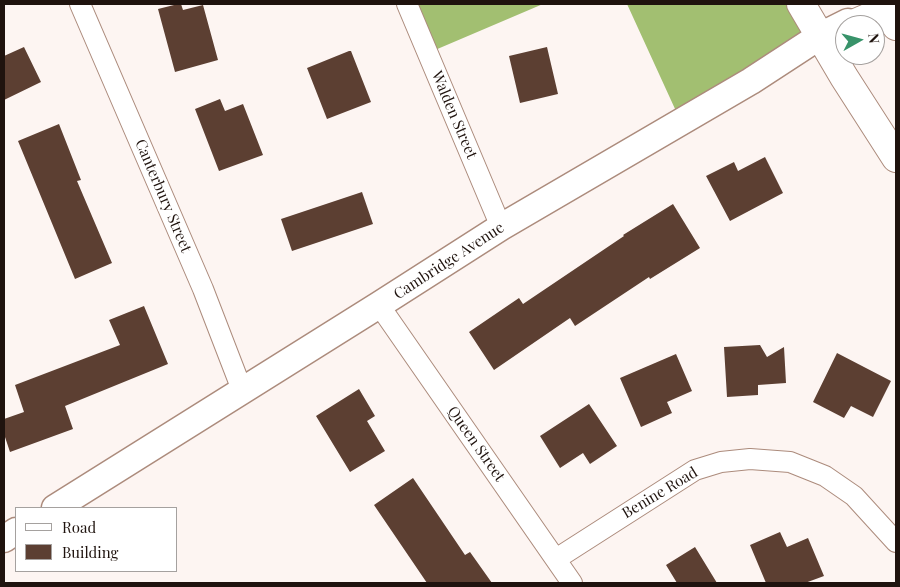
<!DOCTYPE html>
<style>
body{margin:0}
#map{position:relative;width:900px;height:587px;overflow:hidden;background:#fdf5f2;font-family:"Playfair Display",serif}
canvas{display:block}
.frame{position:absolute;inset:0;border:5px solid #1f130e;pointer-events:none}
.legend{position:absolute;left:15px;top:507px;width:162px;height:65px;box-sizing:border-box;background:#fff;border:1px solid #a5a19f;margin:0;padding:6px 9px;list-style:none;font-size:15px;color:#1f130e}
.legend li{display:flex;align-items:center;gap:10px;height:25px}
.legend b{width:25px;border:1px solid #a5a19f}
.north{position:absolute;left:835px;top:15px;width:50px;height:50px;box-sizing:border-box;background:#fff;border:1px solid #a5a19f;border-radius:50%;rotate:83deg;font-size:14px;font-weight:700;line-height:20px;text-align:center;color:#1f130e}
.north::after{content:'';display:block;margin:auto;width:18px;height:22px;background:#38936a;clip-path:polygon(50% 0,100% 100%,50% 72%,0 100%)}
</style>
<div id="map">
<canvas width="900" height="587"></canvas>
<div class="frame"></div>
<ul class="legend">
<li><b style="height:6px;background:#fff"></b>Road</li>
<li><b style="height:14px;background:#5c3f32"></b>Building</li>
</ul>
<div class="north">N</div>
</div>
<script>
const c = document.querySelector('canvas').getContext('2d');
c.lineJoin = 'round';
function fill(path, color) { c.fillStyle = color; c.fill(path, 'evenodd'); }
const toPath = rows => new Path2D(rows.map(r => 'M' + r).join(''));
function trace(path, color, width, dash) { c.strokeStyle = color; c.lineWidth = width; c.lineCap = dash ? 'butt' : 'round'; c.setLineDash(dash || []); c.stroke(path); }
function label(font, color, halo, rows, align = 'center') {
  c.font = font + ' "Playfair Display",serif'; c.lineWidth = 5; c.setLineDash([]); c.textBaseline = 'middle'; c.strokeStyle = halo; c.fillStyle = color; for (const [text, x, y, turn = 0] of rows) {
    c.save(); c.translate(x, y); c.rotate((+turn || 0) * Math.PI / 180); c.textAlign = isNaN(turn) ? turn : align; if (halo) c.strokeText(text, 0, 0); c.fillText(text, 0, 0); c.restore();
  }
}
fill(toPath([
 [407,4,543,4,428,53],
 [627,4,801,4,820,36,681,122]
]), '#a2bf71');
fill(toPath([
 [178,4,181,4,183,10,203,5,218,60,175,72,158,9],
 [24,47,41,82,4,100,4,56],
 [547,47,558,94,520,103,509,56],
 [349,51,351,51,371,102,327,119,307,68],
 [220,99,225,111,243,104,263,155,219,171,195,109],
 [59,124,81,180,77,181,112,263,75,279,18,141],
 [765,157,783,193,730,221,706,176,734,162,738,171],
 [362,192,373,224,292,251,281,219],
 [673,204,700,248,650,279,649,277,575,326,570,318,494,370,469,332,519,298,523,304,624,236,623,235],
 [144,306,168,364,65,406,73,429,10,452,4,434,4,419,24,412,15,385,120,345,109,320],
 [760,345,767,357,784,347,786,383,758,385,758,395,727,397,724,347],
 [837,353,891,381,873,417,851,406,844,418,813,402],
 [676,354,692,391,667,402,672,413,641,427,620,378],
 [359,389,375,416,367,421,385,451,350,472,316,416],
 [589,404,617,446,590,464,583,453,560,468,540,436],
 [413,478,465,555,470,552,492,583,427,583,374,505],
 [780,532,787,547,808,538,824,576,805,583,766,583,750,545],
 [695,547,717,583,677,583,666,565]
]), '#5c3f32');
const minor = toPath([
 [80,4,203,289,242,390],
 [407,4,501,227],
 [848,22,889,4],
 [379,305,572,583],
 [556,559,695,470,721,462,750,459,790,462,825,476,854,496,896,542]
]);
const tertiary = toPath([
 [55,508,379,305,501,227,751,81,820,36,848,22],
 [4,539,16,531]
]);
const primary = toPath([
 [801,4,844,77,896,158],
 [882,4,896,26]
]);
trace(minor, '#ac8b7c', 22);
trace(tertiary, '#ac8b7c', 29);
trace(primary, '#ac8b7c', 30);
trace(minor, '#fff', 20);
trace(tertiary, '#fff', 26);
trace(primary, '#fff', 28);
label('15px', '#1f130e', '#fff', [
 ["Walden Street",454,115,67],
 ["Canterbury Street",163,196,67],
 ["Cambridge Avenue",449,261,-33],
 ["Queen Street",476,444,55],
 ["Benine Road",660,493,-31]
]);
</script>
